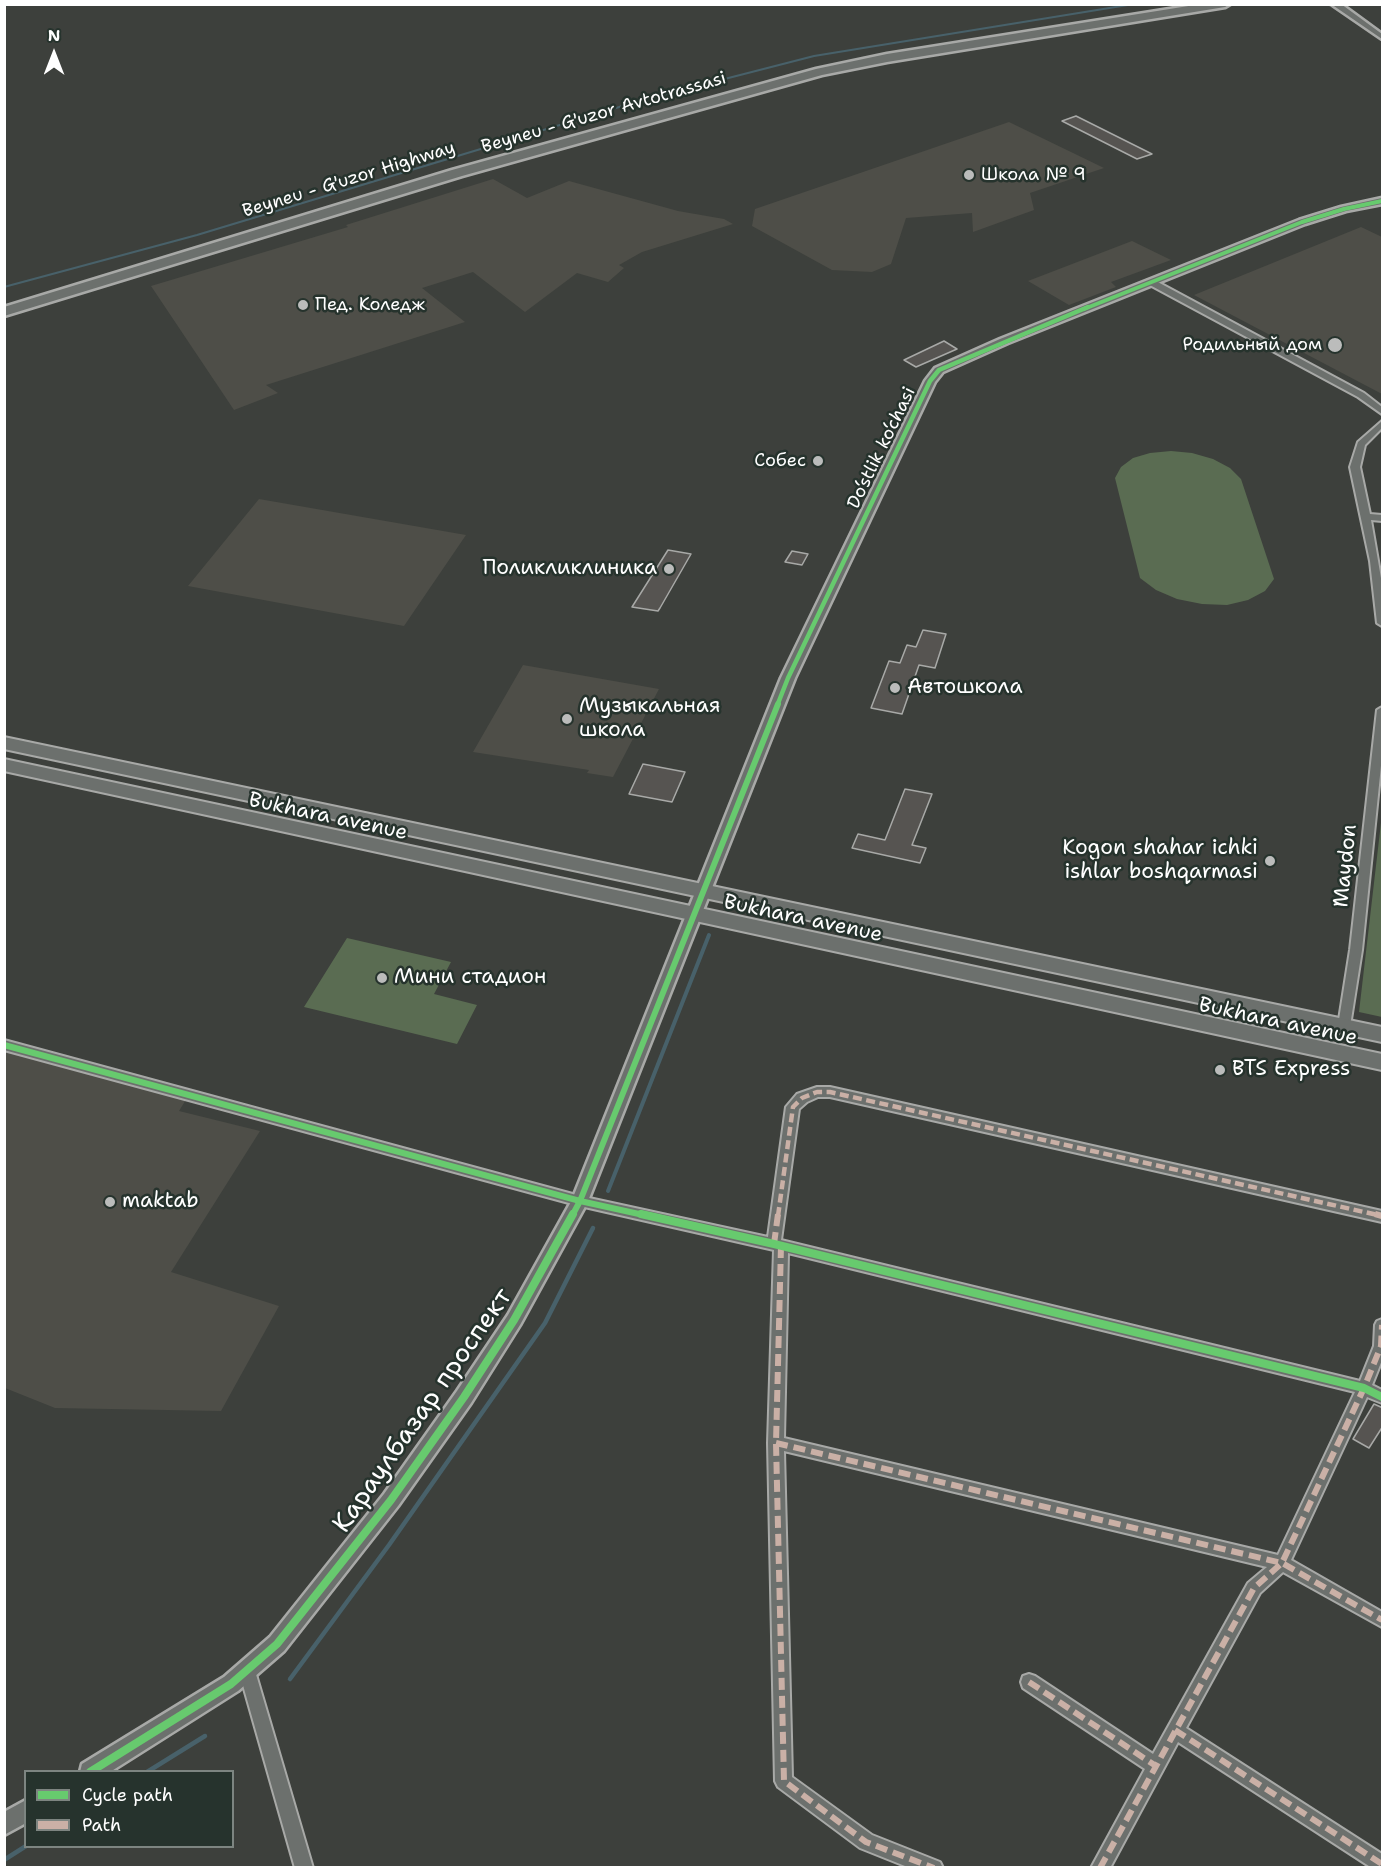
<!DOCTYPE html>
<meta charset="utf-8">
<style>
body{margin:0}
#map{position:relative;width:1387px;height:1872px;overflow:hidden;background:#3d403c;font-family:"Shantell Sans",sans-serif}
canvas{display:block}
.frame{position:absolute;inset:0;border:6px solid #fff;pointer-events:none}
.legend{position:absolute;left:24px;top:1770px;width:210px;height:78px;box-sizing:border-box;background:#26332d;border:2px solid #7d8581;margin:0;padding:8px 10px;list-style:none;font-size:18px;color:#fff}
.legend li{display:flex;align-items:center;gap:12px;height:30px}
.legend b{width:30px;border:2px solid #7d8581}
.north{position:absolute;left:24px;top:24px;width:60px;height:60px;-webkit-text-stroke:4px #26332d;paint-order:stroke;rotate:0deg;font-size:16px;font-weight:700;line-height:24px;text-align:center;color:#fff}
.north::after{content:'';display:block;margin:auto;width:21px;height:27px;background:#fff;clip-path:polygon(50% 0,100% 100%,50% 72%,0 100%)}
</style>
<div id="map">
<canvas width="1387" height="1872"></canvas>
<div class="frame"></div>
<ul class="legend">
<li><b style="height:8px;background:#67ca6e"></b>Cycle path</li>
<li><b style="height:8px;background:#cab0a6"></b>Path</li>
</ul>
<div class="north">N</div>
</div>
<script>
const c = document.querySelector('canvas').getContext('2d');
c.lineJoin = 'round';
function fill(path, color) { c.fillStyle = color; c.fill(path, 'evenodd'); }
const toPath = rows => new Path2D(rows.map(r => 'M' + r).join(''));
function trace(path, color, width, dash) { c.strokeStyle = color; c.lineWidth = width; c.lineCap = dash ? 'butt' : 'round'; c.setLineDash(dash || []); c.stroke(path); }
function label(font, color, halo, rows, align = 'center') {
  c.font = font + ' "Shantell Sans",sans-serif'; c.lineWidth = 5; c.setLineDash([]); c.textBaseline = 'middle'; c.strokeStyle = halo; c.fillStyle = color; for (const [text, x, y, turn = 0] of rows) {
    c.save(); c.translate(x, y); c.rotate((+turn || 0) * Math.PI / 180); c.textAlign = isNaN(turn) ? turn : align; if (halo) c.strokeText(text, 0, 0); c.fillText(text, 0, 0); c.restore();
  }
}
fill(toPath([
 [1009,122,1104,168,1030,193,1034,210,973,232,972,213,906,218,891,264,872,272,832,270,752,226,755,209],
 [493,179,527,198,569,181,678,211,724,219,733,224,642,252,619,265,624,268,608,282,577,273,525,312,473,272,422,288,465,322,266,385,278,393,234,410,151,286,348,227,346,225],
 [1361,227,1382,237,1382,394,1194,295],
 [1132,241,1171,260,1111,282,1116,287,1069,305,1028,281],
 [259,499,466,535,404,626,188,586],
 [523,665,659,689,613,777,587,773,589,770,473,752],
 [4,1049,187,1098,179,1111,260,1131,171,1272,279,1306,221,1411,55,1408,5,1388]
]), '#4e4e48');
fill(toPath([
 [1171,451,1192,453,1213,459,1230,468,1241,479,1274,579,1265,591,1248,600,1227,605,1202,604,1177,599,1156,590,1140,578,1115,478,1121,467,1133,458,1150,453],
 [1382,814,1382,1017,1359,1012],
 [347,938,451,962,434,994,477,1005,457,1044,304,1007]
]), '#5a6c52');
trace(toPath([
 [4,287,197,235,639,101,814,56,1134,4]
]), '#48616a', 2);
trace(toPath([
 [608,1191,709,935]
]), '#48616a', 4);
trace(toPath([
 [290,1679,389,1545,545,1323,593,1228],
 [147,1772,205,1736],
 [4,1860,26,1846]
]), '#48616a', 4.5);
const building = toPath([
 [1076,116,1152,154,1137,159,1062,121,1076,116],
 [944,341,957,349,916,367,904,360,944,341],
 [668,550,691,554,660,608,658,611,632,607,668,550],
 [792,551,808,554,802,565,785,562,792,551],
 [923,630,946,634,935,668,919,665,902,714,871,708,889,661,900,663,907,645,916,647,923,630],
 [643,764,685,772,672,802,629,794,643,764],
 [905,789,932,794,912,845,926,848,920,863,852,848,858,834,885,840,905,789],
 [1374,1404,1383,1408,1383,1426,1369,1448,1353,1439,1374,1404]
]);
fill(building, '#565451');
trace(building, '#a8a9a7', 1.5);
const minor = toPath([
 [1148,280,1154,280,1364,393,1382,407,1382,414,1358,397,1148,284,1148,280],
 [1382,421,1382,428,1365,445,1360,467,1370,514,1382,515,1382,521,1371,520,1382,584,1382,626,1377,623,1370,561,1350,467,1358,442,1382,421],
 [1382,707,1382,756,1362,950,1350,1026,1348,1029,1344,1031,1340,1029,1338,1026,1350,950,1377,710,1382,707],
 [4,1040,580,1196,768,1237,786,1107,797,1094,817,1087,830,1087,1382,1211,1382,1222,830,1097,818,1097,807,1102,799,1109,781,1240,1360,1381,1374,1346,1375,1325,1377,1321,1382,1319,1382,1360,1372,1385,1382,1390,1382,1403,1367,1397,1291,1560,1382,1612,1382,1627,1283,1572,1260,1593,1186,1728,1382,1854,1382,1868,1372,1868,1178,1742,1110,1868,1091,1868,1145,1769,1023,1688,1021,1682,1023,1676,1029,1674,1035,1676,1153,1754,1248,1583,1267,1567,784,1451,792,1777,872,1835,940,1862,943,1868,910,1868,860,1848,778,1787,775,1781,768,1443,774,1250,580,1206,4,1050,4,1040],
 [788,1253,1355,1392,1278,1555,784,1438,788,1253],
 [247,1663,253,1665,255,1671,313,1868,295,1868,239,1671,241,1665,247,1663]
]);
const tertiary = toPath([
 [1331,4,1341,4,1382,34,1382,39,1331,4],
 [1382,198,1382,204,1346,211,1305,224,1008,343,943,372,935,382,795,678,588,1201,520,1325,471,1403,398,1506,284,1651,238,1691,110,1772,80,1772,82,1764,224,1677,270,1637,384,1494,457,1391,508,1315,572,1200,781,678,925,381,935,368,1000,339,1299,220,1341,207,1382,198],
 [26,1800,26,1823,4,1835,4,1812,26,1800]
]);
const primary = toPath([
 [4,737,1382,1027,1382,1042,4,749,4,737],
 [4,759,1382,1054,1382,1070,4,771,4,759]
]);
const trunk = toPath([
 [1201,4,1230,4,1225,7,887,62,822,75,462,176,4,316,4,307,452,170,816,69,887,54,1201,4]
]);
trace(minor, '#a8a9a7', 4);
trace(tertiary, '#a8a9a7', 5);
trace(primary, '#a8a9a7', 4);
trace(trunk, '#a8a9a7', 5);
fill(minor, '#6c706d');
fill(tertiary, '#6c706d');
fill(primary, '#6c706d');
fill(trunk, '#6c706d');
trace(toPath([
 [778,1216,793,1107,802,1098,817,1092,830,1092,1382,1216]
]), '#cab0a6', 4.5, [9, 4.5]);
trace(toPath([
 [1375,1214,1382,1216],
 [774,1244,778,1214],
 [781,1246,776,1443,784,1781,866,1842,934,1868],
 [776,1443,1282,1563,1382,1620],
 [1029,1682,1156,1766],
 [1175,1730,1382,1864],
 [1100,1868,1254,1588,1282,1563,1364,1388,1381,1346,1382,1325]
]), '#cab0a6', 6, [12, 6]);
trace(toPath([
 [1084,309,1302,222,1344,209,1382,201]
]), '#67ca6e', 4);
trace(toPath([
 [777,706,788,678,930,381,939,370,1088,307]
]), '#67ca6e', 4.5);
trace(toPath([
 [4,1045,580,1201,648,1216],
 [572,1216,580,1201,778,704]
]), '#67ca6e', 6);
trace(toPath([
 [641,1214,774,1244,1364,1388,1382,1397],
 [90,1772,231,1684,277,1644,391,1500,464,1397,514,1320,573,1214]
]), '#67ca6e', 8);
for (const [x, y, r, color] of [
 [969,175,6,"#bbbcbb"],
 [303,305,6,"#bbbcbb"],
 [1335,345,8,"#bbbcbb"],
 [818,461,6,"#bbbcbb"],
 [669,569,6,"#bbbcbb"],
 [895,688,6,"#bbbcbb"],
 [567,719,6,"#bbbcbb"],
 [1270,861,6,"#bbbcbb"],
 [382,978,6,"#bbbcbb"],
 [1220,1070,6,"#bbbcbb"],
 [110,1202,6,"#bbbcbb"]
]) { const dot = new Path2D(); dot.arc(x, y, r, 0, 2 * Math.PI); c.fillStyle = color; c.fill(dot); trace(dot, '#26332d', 2); }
label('18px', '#fff', '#26332d', [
 ["Beyneu - G'uzor Avtotrassasi",604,113,-16],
 ["Beyneu - G'uzor Highway",349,180,-17],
 ["Do‘stlik ko‘chasi",882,448,-64]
]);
label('18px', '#fff', '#26332d', [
 ["Школа № 9",981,175],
 ["Пед. Коледж",315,305],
 ["Родильный дом",1322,345,"right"],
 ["Собеc",806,461,"right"]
], 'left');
label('21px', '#fff', '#26332d', [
 ["Поликликлиника",657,569,"right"],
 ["Автошкола",907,688],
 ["Музыкальная",579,707],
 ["школа",579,731],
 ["Kogon shahar ichki",1258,849,"right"],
 ["ishlar boshqarmasi",1258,873,"right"],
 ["Мини стадион",394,978],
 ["BTS Express",1232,1070],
 ["maktab",122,1202]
], 'left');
label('21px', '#fff', '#26332d', [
 ["Bukhara avenue",328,817,12],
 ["Maydon",1346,866,-84],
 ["Bukhara avenue",803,919,12],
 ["Bukhara avenue",1278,1022,12]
]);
label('26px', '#fff', '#26332d', [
 ["Караулбазар проспект",423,1411,-55]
]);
</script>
